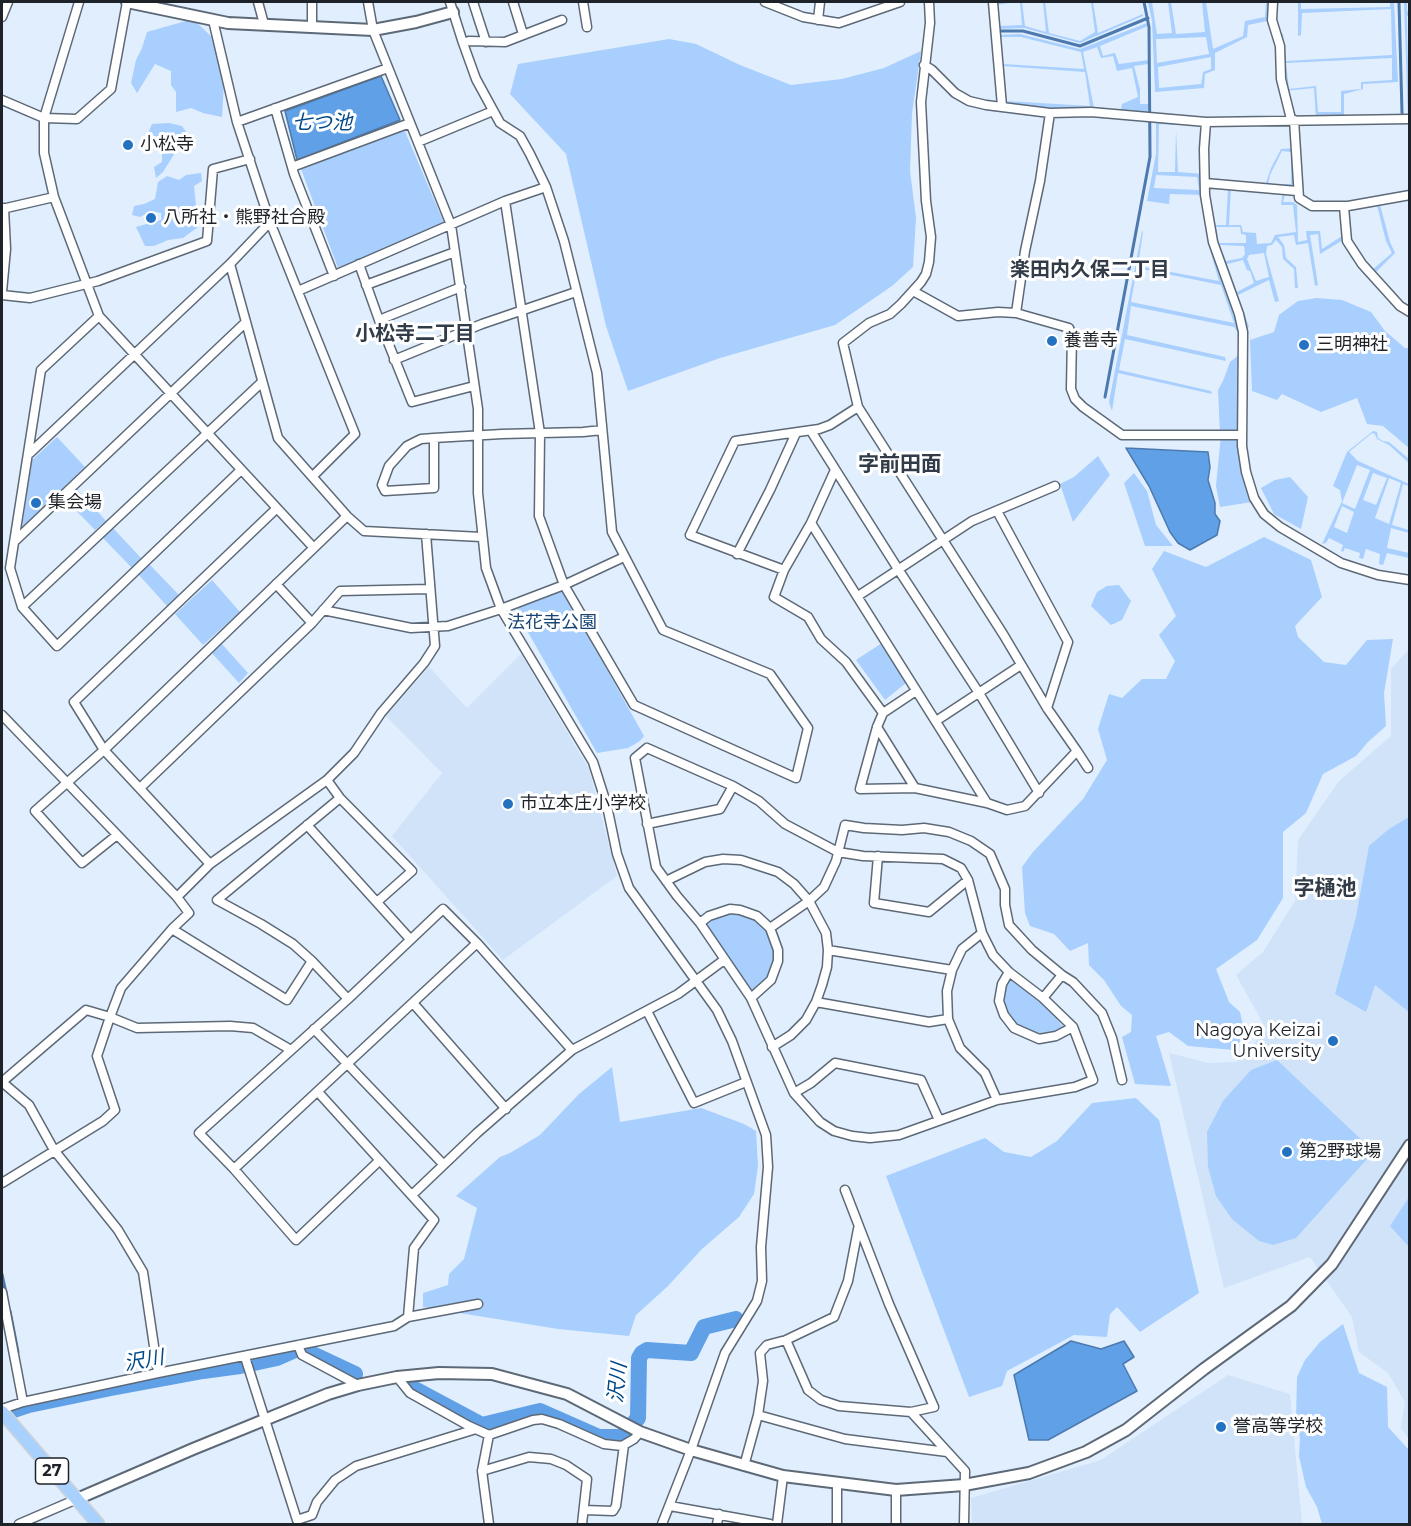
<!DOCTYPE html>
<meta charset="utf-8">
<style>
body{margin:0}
#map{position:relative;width:1411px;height:1526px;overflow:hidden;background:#e1eefe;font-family:Montserrat,sans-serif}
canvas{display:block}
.frame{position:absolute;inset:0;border:3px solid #1e2329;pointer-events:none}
</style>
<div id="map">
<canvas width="1411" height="1526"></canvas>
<div class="frame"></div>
</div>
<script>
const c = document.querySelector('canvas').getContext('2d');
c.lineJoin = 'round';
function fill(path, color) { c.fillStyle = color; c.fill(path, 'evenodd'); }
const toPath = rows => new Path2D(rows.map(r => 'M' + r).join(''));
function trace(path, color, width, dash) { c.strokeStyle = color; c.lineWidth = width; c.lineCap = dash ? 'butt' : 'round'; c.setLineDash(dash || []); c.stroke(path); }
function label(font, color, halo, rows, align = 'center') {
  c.font = font + ' Montserrat,"Noto Sans JP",sans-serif'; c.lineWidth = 6; c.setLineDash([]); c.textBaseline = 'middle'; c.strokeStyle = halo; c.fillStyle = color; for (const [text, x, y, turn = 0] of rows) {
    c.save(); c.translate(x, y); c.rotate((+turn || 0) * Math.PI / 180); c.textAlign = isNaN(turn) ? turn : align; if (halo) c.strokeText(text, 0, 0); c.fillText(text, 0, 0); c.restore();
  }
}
fill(toPath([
 [1409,649,1409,1439,1401,1428,1405,1402,1388,1373,1359,1352,1352,1317,1310,1257,1224,1288,1169,1053,1209,1063,1236,1062,1267,1030,1236,975,1263,952,1295,901,1298,840,1339,781,1391,736,1391,669],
 [521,654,589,769,617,876,503,960,392,836,442,773,386,716,429,667,467,708],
 [1228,1375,1290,1394,1302,1524,972,1524,971,1498,1101,1460]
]), '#d0e3f9');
fill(toPath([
 [993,2,1014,2,997,5,1000,26,1022,25,1020,2,1022,2,1025,26,1046,32,1043,2,1045,2,1049,33,1080,41,1095,32,1091,2,1093,2,1098,33,1143,14,1143,16,1080,43,1024,28,997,29],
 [1148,2,1152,2,1157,34,1172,33,1168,2,1171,2,1176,34,1205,32,1202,2,1206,2,1213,49,1243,36,1245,21,1265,17,1266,2,1273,2,1272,20,1248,25,1247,37,1215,53,1215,70,1205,74,1204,88,1155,92,1152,21],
 [1206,37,1209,54,1157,63,1156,39],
 [1211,57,1211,69,1203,72,1201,84,1159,88,1158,67],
 [1298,2,1301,2,1301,9,1390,7,1390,2,1394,2,1398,82,1363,84,1363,89,1344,94,1344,119,1316,119,1314,88,1284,91,1276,35,1283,34,1286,61,1392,55,1391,9,1302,13,1301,35,1298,36],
 [1392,58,1392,80,1361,82,1361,89,1341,91,1341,112,1318,112,1316,86,1289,89,1286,63],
 [1404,2,1407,2,1407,11,1410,12,1409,16,1407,16,1409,119,1408,119],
 [193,19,213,38,224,82,222,117,203,113,191,108,176,112,176,92,171,85,171,71,155,64,137,93,131,83,136,60,142,48,147,32],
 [1147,23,1148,26,1100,46,1103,56,1115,53,1119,64,1149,60,1148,64,1134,66,1140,89,1140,104,1149,104,1147,118,1120,115,1122,104,1138,97,1132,68,1117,71,1113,56,1101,58,1097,47,1083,52,1095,113,1002,106,997,35,1020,34,1080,49],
 [1000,37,1021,37,1081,52,1084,69,1003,64],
 [1003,66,1085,72,1090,106,1006,101],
 [669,39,696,44,740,65,791,85,842,79,884,68,921,51,912,113,910,171,916,218,913,267,892,286,835,325,720,358,628,391,606,326,566,154,510,94,518,64],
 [1156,119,1175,120,1176,125,1159,124,1158,172,1175,172,1176,130,1178,172,1204,174,1205,183,1231,186,1229,225,1241,225,1243,232,1256,233,1257,244,1271,243,1275,235,1296,232,1293,205,1281,205,1283,190,1264,189,1271,168,1281,149,1296,148,1297,191,1312,206,1379,201,1390,242,1395,253,1373,275,1376,285,1351,258,1343,240,1320,254,1318,234,1310,235,1318,285,1315,286,1308,243,1296,245,1294,235,1278,237,1284,245,1286,258,1296,267,1298,288,1295,288,1294,269,1283,259,1282,247,1276,240,1272,245,1267,246,1266,254,1279,301,1275,302,1269,280,1238,295,1249,327,1243,330,1242,446,1252,502,1220,507,1216,486,1221,435,1220,434,1218,390,1223,381,1230,362,1241,353,1239,334,1234,327,1131,306,1127,335,1225,357,1226,361,1125,339,1119,370,1211,391,1212,394,1118,373,1112,411,1109,402,1142,231,1143,232,1138,266,1219,281,1208,243,1213,242,1205,195,1170,194,1169,204,1147,201,1156,154],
 [1282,151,1291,152,1291,184,1268,185,1270,175],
 [1156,175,1197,177,1199,190,1154,188],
 [1211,187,1228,189,1226,225,1214,225,1209,189],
 [1285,194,1294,196,1294,199,1306,209,1340,211,1342,236,1322,249,1320,231,1306,231,1307,240,1298,242,1297,205,1293,202,1283,202],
 [1377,205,1386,241,1392,253,1372,270,1351,241,1348,210],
 [1240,227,1241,234,1246,235,1246,243,1219,243,1216,227],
 [1220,245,1244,246,1245,254,1242,258,1226,261],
 [1264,253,1269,277,1256,281,1247,259,1249,255],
 [1243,260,1247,270,1250,271,1254,283,1237,292,1227,264],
 [1137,268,1221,285,1234,323,1131,302],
 [169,123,182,126,189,136,173,156,163,172,156,178,154,167,162,162,162,153,158,140,149,131,152,124],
 [404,129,444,223,338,268,301,169],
 [201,173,202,181,194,186,196,205,201,209,198,227,183,238,168,240,154,246,145,246,136,227,161,220,161,213,151,211,140,217,132,215,134,206,144,204,155,199,158,182,167,176,179,180,186,175],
 [1316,298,1342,300,1371,312,1385,331,1405,348,1409,348,1409,448,1383,426,1367,424,1357,398,1321,412,1282,394,1277,400,1252,391,1250,340,1274,332,1279,315,1298,301],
 [1373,431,1377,432,1378,438,1383,441,1389,442,1409,459,1409,463,1389,445,1377,439,1375,434,1372,433,1349,452,1358,461,1409,484,1409,486,1403,484,1392,525,1409,530,1409,533,1391,528,1387,548,1409,553,1409,558,1387,553,1383,565,1379,564,1380,554,1366,549,1363,559,1359,558,1360,553,1345,548,1343,552,1341,551,1343,545,1329,538,1326,543,1322,544,1342,501,1340,490,1333,486,1347,452],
 [1357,465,1370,470,1355,509,1342,503],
 [1373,473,1387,478,1376,505,1363,500],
 [1389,478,1401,483,1389,524,1375,518],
 [1342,506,1354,512,1347,533,1334,527],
 [57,437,85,467,22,528,32,460],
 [1098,456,1110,475,1073,522,1060,484,1074,477],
 [1134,473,1147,491,1156,525,1173,546,1145,546,1124,483],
 [1290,477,1308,497,1301,529,1274,514,1261,488,1275,480],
 [77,489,106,521,95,530,65,499],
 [112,527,142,559,132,568,102,537],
 [1264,537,1311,560,1322,597,1295,626,1298,637,1324,662,1346,665,1367,640,1393,639,1384,693,1386,726,1368,742,1356,756,1323,774,1306,813,1283,832,1283,898,1257,940,1216,969,1229,1002,1240,1012,1245,1034,1234,1050,1188,1046,1169,1032,1156,1036,1171,1086,1135,1084,1122,1037,1131,1032,1132,1015,1121,1006,1104,980,1089,965,1088,943,1070,951,1054,934,1030,926,1025,913,1022,867,1033,852,1083,799,1107,760,1098,729,1109,694,1122,698,1142,679,1166,679,1175,661,1159,635,1176,616,1152,569,1164,551,1206,567],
 [149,564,179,595,167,606,138,574],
 [212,580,240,612,203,645,175,614],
 [1119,585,1131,601,1122,620,1111,625,1091,606,1097,592,1107,586],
 [563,591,644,736,640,741,628,748,597,753,517,613,518,608],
 [221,643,248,673,239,683,211,652],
 [882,643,906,683,885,700,856,660],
 [1409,817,1409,1012,1375,985,1366,1012,1335,994,1356,917,1369,846,1389,829],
 [731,912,747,916,755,920,766,931,772,941,776,960,769,978,751,995,703,923,710,918],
 [1011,978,1051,1011,1064,1028,1052,1033,1038,1035,1017,1026,1009,1016,1004,1002,1006,986],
 [1277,1060,1367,1145,1367,1159,1296,1238,1273,1245,1259,1241,1232,1219,1216,1196,1208,1167,1207,1132,1223,1101,1251,1070],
 [612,1067,620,1122,701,1108,744,1124,756,1131,758,1166,754,1194,739,1217,702,1249,668,1286,636,1315,629,1336,558,1329,423,1307,423,1293,448,1285,449,1274,464,1259,477,1208,456,1196,500,1157,510,1153,540,1135,579,1094],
 [1136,1098,1159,1120,1199,1293,1140,1332,1117,1307,1110,1314,1107,1337,1074,1335,1007,1371,1002,1386,969,1397,886,1176,985,1138,1004,1152,1031,1157,1057,1141,1092,1103],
 [1409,1197,1409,1247,1390,1226],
 [1343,1324,1359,1373,1387,1387,1388,1427,1409,1450,1409,1524,1322,1524,1317,1507,1306,1487,1299,1456,1300,1438,1296,1419,1297,1377,1305,1360,1320,1342]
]), '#a8cffd');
const water = toPath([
 [381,76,400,120,297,160,285,111,381,76],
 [1126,448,1208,452,1210,467,1208,480,1215,503,1215,514,1220,521,1217,535,1190,550,1178,543,1170,532,1149,486,1126,448],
 [1071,1341,1101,1349,1124,1341,1134,1357,1123,1364,1137,1391,1048,1440,1029,1440,1014,1375,1071,1341]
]);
fill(water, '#60a0e7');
trace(water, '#4c7aae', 1.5);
trace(toPath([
 [1399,2,1402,113],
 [998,31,1023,31,1080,46,1148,18],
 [1105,397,1150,157,1149,27,1144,2],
 [2,1274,6,1293],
 [10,1311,18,1352]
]), '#4c7aae', 3);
trace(toPath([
 [306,1351,355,1374],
 [409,1386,482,1425,540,1411,599,1437,621,1437,625,1433],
 [2,1414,29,1405,111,1388,203,1371,240,1366,277,1358,293,1351],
 [636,1420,638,1418,639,1358,642,1353,647,1350,691,1353,704,1327,736,1319]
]), '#60a0e7', 16);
const minor = toPath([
 [79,2,44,118,44,153,54,197,99,316,313,547],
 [258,2,264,24],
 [312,2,312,28],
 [368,2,373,30,451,225,478,409,478,493,486,568,501,609,593,762,607,806,617,854,629,888,717,1010,732,1041,766,1135,768,1167,761,1247,762,1281,757,1301,725,1353,691,1450,662,1524],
 [450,2,463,43,476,79,500,123,520,136,530,154,546,187,564,241,597,373,612,532,663,630,770,674,808,728,796,778,634,705,564,585,539,516,540,433,505,201],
 [473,2,486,42],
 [513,2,523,34],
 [583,2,587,27],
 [765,2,803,17,839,23,900,2],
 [993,2,1002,106],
 [1273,2,1272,20,1280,46,1281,79,1291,119],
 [2,17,8,2],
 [213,20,237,122,270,222,355,434,313,476],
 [818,20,820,2],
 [463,43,469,41,505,42,562,20],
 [924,65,932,70,955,93,969,101,986,105,1050,113,1091,112,1206,122,1410,119],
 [2,100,44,118,77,119,111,89,127,2],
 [275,108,294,174,334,276],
 [1294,120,1299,198,1312,206,1348,206,1410,195],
 [237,122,388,68],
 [1206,122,1204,149,1205,195,1213,242,1239,314,1243,332,1242,446,1246,472,1254,498,1264,514,1280,527,1341,563,1378,575,1410,580],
 [418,142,493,111],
 [292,167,410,123],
 [1205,183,1297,191],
 [1344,207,1347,241,1362,264,1400,306,1410,312],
 [2,209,54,197],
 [230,264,278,438,347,516,364,531,481,537],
 [359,264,379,320,412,402,474,386],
 [366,285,455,252],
 [298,291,505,201,546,187],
 [913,291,958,316,998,312,1016,313,1025,251,1040,181,1050,113],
 [2,292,6,249,4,208],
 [2,295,30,298,98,281,207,241,213,169,250,159],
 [1016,313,1069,328,1072,335,1071,389,1075,399,1083,407,1122,435,1242,435],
 [99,316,41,370,10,568,22,607,57,646,241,470],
 [379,320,461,287],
 [394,360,482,324,576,292],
 [811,431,898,569,979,693,1039,793],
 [434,438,434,488,385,491,382,485,389,466,407,446,421,439,434,438,502,434,583,432,602,430],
 [30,453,230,264,270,222],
 [835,470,811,523,784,570,774,597,808,617,821,639,846,662,883,713,877,727,860,789,915,788,987,803,1007,810,1025,806,1077,751,1047,708,1003,634,858,407,843,343,869,323,890,314,901,304,921,282,926,274,929,262,931,237,926,201,921,102,930,23,929,2],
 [997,511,1068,642,1047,708],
 [811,523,987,803],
 [16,540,246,322],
 [737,554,770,490,796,433],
 [784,570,690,535,735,441,819,429,830,425,858,407],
 [276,584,312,623],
 [858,596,972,521,1055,486],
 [22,607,262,382],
 [323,610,411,628,448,626,501,609,564,585,624,557],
 [883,713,916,691],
 [2,715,177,897,189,913,172,929,121,988,110,1017,97,1056,115,1110,103,1121,2,1183],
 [936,721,1021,665],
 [877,727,915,788],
 [647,748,733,786,759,801,785,824,838,852,863,856,943,859,961,868,968,880,982,933,993,955,1009,972,1043,998,1073,1027,1093,1080,1075,1087,997,1100,899,1135,870,1138,852,1136,834,1131,820,1122,794,1093,751,998,700,923,677,896,656,867,635,758,647,748],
 [1077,751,1088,768],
 [327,780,340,798,412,871,377,902],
 [140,788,312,623,340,591,429,589],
 [340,798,217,900,261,924,293,944,312,961,348,999],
 [647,824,720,809,733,786],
 [307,825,410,939],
 [117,835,82,863,35,811,104,750,347,516],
 [878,856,874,903,929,912,968,880],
 [210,864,104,750,74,702,276,509],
 [666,881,705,862,723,859,741,860,778,872,794,884,809,901,826,933,828,950,827,967,822,985,816,1002,806,1020,791,1035,772,1047],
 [177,897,210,864,327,780,354,753,381,713,424,663,435,646,426,534],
 [700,923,709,916,730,909,740,910,757,916,770,928,778,950,778,961,771,980,751,998],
 [770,928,809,901,824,887,836,861,845,825,864,828,902,830,924,828,949,832,971,841,990,854,1005,889,1005,905,1009,925,1032,950,1062,975,1043,998],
 [172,929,287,1000,312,961],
 [982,933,962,949,952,970,947,991,948,1019,960,1048,985,1073,997,1100],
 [828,950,952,970],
 [1009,972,1002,984,999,1001,1004,1015,1014,1028,1039,1039,1056,1036,1073,1027],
 [1062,975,1073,982,1102,1013,1112,1038,1122,1080],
 [816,1002,929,1022,948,1019],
 [413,1003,506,1109],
 [647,1011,694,1103,746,1082],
 [314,1029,443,1164],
 [2,1082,29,1105,54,1150,118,1230,143,1272,158,1373],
 [2,1082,86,1010,110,1017,137,1028,230,1026,253,1028,291,1050],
 [318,1092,434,1220,414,1248,408,1317],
 [794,1093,811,1083,835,1063,921,1080,939,1120],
 [380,1160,296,1240,234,1169,199,1133,348,999,443,909,477,943,572,1050],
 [234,1169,477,943],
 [412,1195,477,1133,572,1050,678,994,724,960],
 [2,1292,23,1402],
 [786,1340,808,1390,821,1400,839,1406,911,1412,934,1407,889,1304,845,1190],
 [298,1345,302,1355,358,1385],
 [245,1357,297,1520,312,1515,317,1502,335,1480,356,1466,476,1429],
 [397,1377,410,1393,469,1426,489,1435,533,1420,542,1419,559,1424,604,1444,622,1446,634,1439,640,1432],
 [2,1409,23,1402,158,1373,394,1326,408,1317,478,1304],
 [911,1412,965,1471,964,1524],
 [758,1415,845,1439,947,1452],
 [489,1435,482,1471,489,1524],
 [744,1466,758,1415,763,1381,760,1353,767,1345,786,1340,834,1317,848,1281,858,1229],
 [482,1471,529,1457,551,1459,566,1465,587,1479,582,1524],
 [837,1483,837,1524],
 [896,1490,896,1524],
 [670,1506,770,1524],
 [584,1510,613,1511,616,1506,624,1445],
 [19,1524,77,1499],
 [717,1524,719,1514],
 [777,1524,783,1476]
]);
const tertiary = toPath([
 [127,2,228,23,373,30,416,22,453,12],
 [77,1499,193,1449,328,1394,358,1385,397,1377,439,1373,492,1374,567,1394,640,1432,691,1450,783,1476,896,1490,964,1485,1029,1473,1086,1452,1126,1430,1204,1369,1291,1306,1332,1264,1410,1145]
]);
const primary = toPath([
 [2,1412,98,1524]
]);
trace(minor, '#5d6977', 11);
trace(tertiary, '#5d6977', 14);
trace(primary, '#d2d3d4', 15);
trace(minor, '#fff', 8);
trace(tertiary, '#fff', 10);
trace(primary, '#a9d1fe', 12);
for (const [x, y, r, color] of [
 [128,145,6,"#2272c1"],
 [151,218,6,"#2272c1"],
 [1052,341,6,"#2272c1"],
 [1304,345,6,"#2272c1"],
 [36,503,6,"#2272c1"],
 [508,804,6,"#2272c1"],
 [1333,1041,6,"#2272c1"],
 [1287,1152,6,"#2272c1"],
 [1221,1427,6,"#2272c1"]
]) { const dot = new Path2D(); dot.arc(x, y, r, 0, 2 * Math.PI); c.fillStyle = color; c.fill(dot); trace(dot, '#fff', 2); }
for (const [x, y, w] of [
 [52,1471,33]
]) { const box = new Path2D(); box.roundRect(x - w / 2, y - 13, w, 26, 4.5); c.fillStyle = '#fff'; c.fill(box); trace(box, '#1e2329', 1.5); }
label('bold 16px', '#1e2329', null, [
 ["27",52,1471]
]);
label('18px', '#1e2329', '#fff', [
 ["小松寺",140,145],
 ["八所社・熊野社合殿",163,218],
 ["養善寺",1064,341],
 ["三明神社",1316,345],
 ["集会場",48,503],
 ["市立本庄小学校",520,804],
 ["Nagoya Keizai",1321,1031,"right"],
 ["University",1321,1052,"right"],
 ["第2野球場",1299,1152],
 ["誉高等学校",1233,1427]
], 'left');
label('18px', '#184573', '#fff', [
 ["法花寺公園",552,623]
]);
label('italic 20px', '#004988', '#fff', [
 ["七つ池",322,123],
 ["沢川",144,1361,-10],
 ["沢川",618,1383,-84]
]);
label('bold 20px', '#313c48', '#fff', [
 ["楽田内久保二丁目",1090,270],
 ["小松寺二丁目",415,334]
]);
label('bold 21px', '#313c48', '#fff', [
 ["字前田面",900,465],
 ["字樋池",1325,889]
]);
</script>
